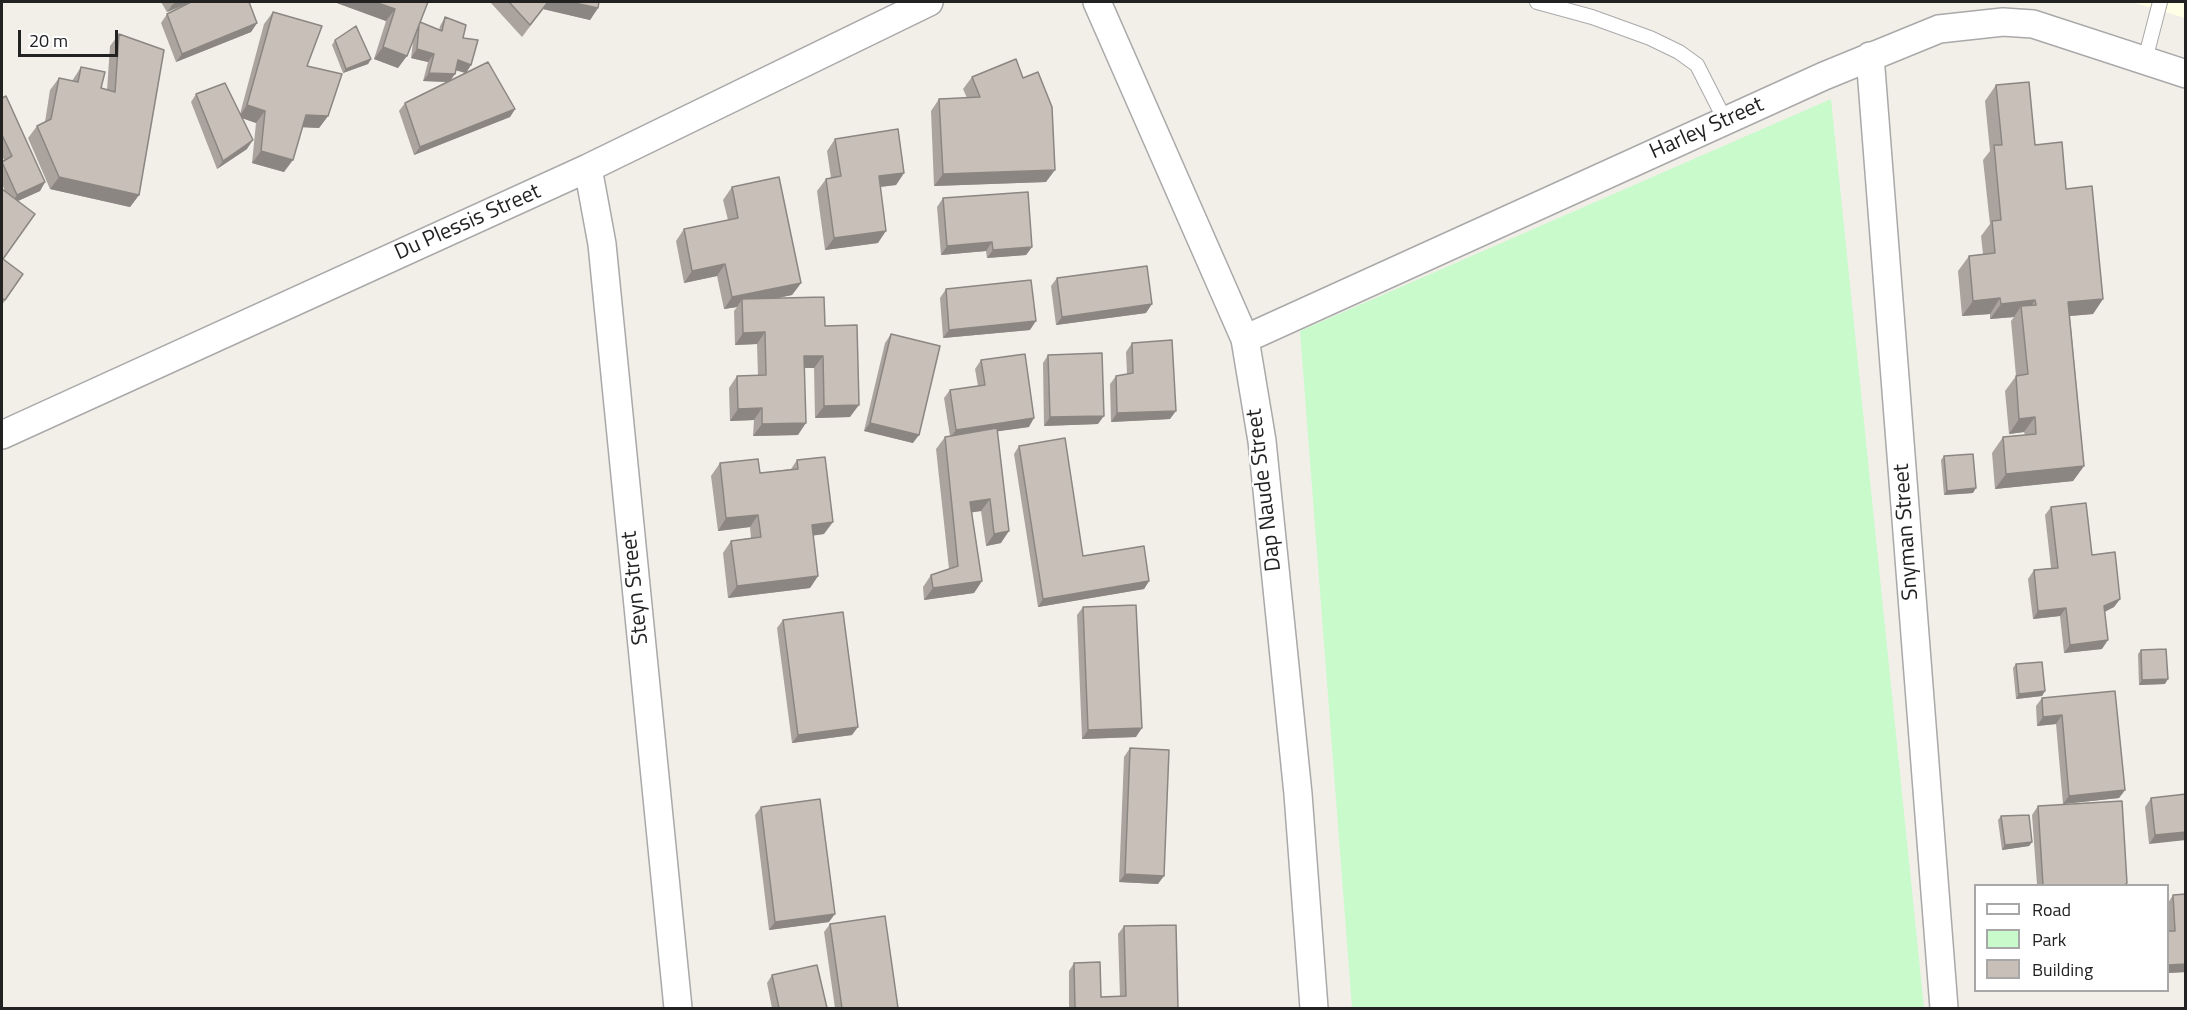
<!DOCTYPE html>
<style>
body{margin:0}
#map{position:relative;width:2187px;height:1010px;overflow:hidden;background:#f2efe9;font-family:"Titillium Web",sans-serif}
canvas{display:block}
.frame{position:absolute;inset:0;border:3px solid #222;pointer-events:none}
.legend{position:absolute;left:1974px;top:884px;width:195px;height:108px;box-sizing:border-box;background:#fff;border:2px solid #a7a7a7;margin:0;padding:8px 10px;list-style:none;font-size:18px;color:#222}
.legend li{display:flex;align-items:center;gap:12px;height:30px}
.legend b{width:30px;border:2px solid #a7a7a7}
.scale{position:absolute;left:18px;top:30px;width:100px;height:27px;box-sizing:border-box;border:3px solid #222;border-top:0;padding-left:8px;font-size:18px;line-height:21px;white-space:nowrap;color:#222;-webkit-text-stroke:4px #fff;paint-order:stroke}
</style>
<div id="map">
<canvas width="2187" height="1010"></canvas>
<div class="frame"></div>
<ul class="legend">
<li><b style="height:8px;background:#fff"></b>Road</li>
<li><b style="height:16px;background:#c8facc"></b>Park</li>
<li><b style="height:16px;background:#c7bfb8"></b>Building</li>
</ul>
<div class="scale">20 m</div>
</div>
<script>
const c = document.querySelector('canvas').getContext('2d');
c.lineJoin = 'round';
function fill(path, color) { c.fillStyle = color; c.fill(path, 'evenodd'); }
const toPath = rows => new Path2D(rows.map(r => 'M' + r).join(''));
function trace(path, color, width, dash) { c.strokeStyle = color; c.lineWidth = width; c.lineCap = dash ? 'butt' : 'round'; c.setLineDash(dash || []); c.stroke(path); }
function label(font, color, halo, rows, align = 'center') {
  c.font = font + ' "Titillium Web",sans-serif'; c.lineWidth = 4.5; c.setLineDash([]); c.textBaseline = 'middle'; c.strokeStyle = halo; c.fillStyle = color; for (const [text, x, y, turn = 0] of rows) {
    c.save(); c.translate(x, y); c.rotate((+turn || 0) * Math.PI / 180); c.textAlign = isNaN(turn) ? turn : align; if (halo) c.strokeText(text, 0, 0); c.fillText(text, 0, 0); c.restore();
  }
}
fill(toPath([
 [2132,2,2185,2,2185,18]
]), '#ffffe5');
fill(toPath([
 [1831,99,1924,1008,1352,1008,1300,331]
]), '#c8facc');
const lane = toPath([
 [1537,2,1592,17,1650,38,1679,52,1697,65,1725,120],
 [2145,60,2160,2]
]);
const street = toPath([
 [1097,2,1245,339,1262,441,1298,794,1314,1008],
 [1870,56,1944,1008],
 [588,168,602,244,678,1008],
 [1245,339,1824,76,1939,29,2003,22,2033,24,2186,74],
 [2,435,588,168,929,2]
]);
trace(lane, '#a9a9a9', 16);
trace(street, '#a9a9a9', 30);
trace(lane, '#fff', 14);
trace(street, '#fff', 27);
fill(toPath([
 [161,2,191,2,167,12],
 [334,2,428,2,420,22,439,30,440,26,445,17,463,38,471,65,466,73,515,109,510,117,414,155,399,111,405,103,447,82,423,81,428,62,411,58,413,42,398,68,374,59,386,21],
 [455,70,465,73,450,81,455,74],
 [490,2,599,2,598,8,590,20,543,9,522,37],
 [273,12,307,66,328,116,319,128,302,127,284,172,252,163,256,123,242,118,247,149,217,169,191,102,196,94,240,114,264,24],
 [167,14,257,23,251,32,176,62,161,23],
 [119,34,139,195,130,207,50,189,28,138,37,126,45,122,50,90,59,78,72,81,81,67,101,88,107,90,110,46],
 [335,40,371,59,368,64,343,73,332,45],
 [972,77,1023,78,1046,182,934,186,931,111,939,99,967,98,963,89],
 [1996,85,2066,189,2103,299,2093,314,2070,316,2084,466,2073,481,1995,489,1992,453,2003,437,2025,435,2024,432,2009,434,2005,391,2016,376,2011,321,2014,317,1990,319,1990,314,1962,316,1958,271,1969,256,1983,254,1981,236,1990,224,1983,160,1990,151,1985,101],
 [2,98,45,182,40,191,18,201,3,259,23,274,2,305,2,189,5,192,2,183,2,161,4,160,2,156],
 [835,139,904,173,896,185,880,187,878,243,825,250,817,191,826,179,831,178,827,151],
 [732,187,801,283,792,295,778,298,825,326,850,417,815,418,814,368,805,368,798,435,753,436,754,420,730,421,729,388,737,376,758,375,757,344,735,345,734,311,737,307,724,309,717,276,684,283,676,241,684,229,728,220,723,200],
 [943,198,1032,247,1026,255,987,258,986,251,941,255,937,207],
 [1057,278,1146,313,1056,325,1051,286],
 [946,289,1030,330,943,338,940,298],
 [891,334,913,443,864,431,885,343],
 [1132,343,1170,419,1111,422,1110,384,1116,376,1127,374,1126,352],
 [1048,355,1098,424,1044,426,1043,363],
 [981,360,1029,427,997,431,1001,543,986,546,981,511,972,512,982,581,974,593,924,600,923,587,931,575,949,569,936,449,945,437,950,436,944,398,950,390,978,386,975,369],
 [1019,446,1083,556,1149,581,1144,589,1038,607,1014,454],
 [1944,456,1973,493,1944,495,1941,460],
 [797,460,824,534,813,535,818,576,810,588,728,598,723,553,731,541,751,538,750,527,718,531,711,476,720,463,760,473,791,469],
 [2051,507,2092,555,2120,599,2114,607,2105,611,2102,649,2064,653,2060,616,2033,619,2028,579,2034,570,2051,568,2045,515],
 [1083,607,1136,737,1082,739,1077,615],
 [783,620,852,735,792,743,777,628],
 [2141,650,2165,684,2139,685,2138,654],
 [2016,664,2045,691,2042,696,2016,699,2013,668],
 [2115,691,2125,790,2119,798,2063,804,2056,724,2037,726,2036,706,2042,698],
 [1130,748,1158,884,1119,882,1124,757],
 [2186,794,2149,844,2145,807,2151,798],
 [2038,806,2125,885,2037,885,2032,815],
 [761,807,829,922,769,930,755,815],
 [2001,816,2032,842,2029,846,2002,850,1998,820],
 [2173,895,2186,972,2168,973,2168,903],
 [830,924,898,1008,835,1008,824,932],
 [1124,926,1178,1008,1069,1008,1069,971,1074,963,1101,997,1120,997,1118,934],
 [772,975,827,1008,772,1008,767,983]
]), '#aba49e');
fill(toPath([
 [177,2,191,2,167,12,173,4],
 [334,2,375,2,395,9,386,21],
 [548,2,570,2,598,8,590,20,543,9,522,37],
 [257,23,251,32,176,62,182,54],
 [383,47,407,56,398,68,374,59],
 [417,49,434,54,428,62,411,58],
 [371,59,368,64,343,73,346,69],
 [458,60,471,65,466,73,452,69],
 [429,73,455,74,449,82,423,81],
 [247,105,265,111,256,123,239,117],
 [515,109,510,117,414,155,420,147],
 [306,115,328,116,319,128,298,127],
 [253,140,247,149,217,169,223,161],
 [261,151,293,160,284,172,252,163],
 [1055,170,1046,182,934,186,943,174],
 [904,173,896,185,870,188,879,176],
 [59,177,139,195,130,207,50,189],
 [45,182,40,191,11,204,17,195],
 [886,231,878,243,825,250,834,238],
 [992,242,986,251,941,255,947,246],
 [1032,247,1026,255,987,258,993,250],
 [725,264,717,276,684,283,692,271],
 [801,283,792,295,742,305,742,299,737,307,724,309,732,297],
 [2000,298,1990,314,1962,316,1973,301],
 [2103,299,2093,314,2058,317,2068,302],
 [2035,300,2025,316,2021,306,2014,317,1990,319,2001,304],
 [1152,304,1146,313,1056,325,1062,317],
 [1036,321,1030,330,943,338,949,330],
 [765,332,757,344,735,345,743,333],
 [804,356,823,356,814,368,796,368],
 [859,405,850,417,815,418,824,406],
 [762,408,754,420,730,421,738,409],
 [1176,411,1170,419,1111,422,1117,413],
 [1104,416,1098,424,1044,426,1050,417],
 [2035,417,2024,432,2009,434,2019,419],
 [1034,418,1029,427,950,438,956,430],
 [806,423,798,435,753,436,762,424],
 [870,423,919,435,913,443,864,431],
 [2084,466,2073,481,1995,489,2006,474],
 [1976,488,1973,493,1944,495,1947,491],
 [990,499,981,511,962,514,970,502],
 [758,515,750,527,718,531,726,518],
 [833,522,824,534,804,537,812,525],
 [1009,531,1001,543,986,546,994,534],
 [818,576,810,588,728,598,737,586],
 [982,581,974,593,924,600,933,588],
 [1149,581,1144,589,1038,607,1043,599],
 [2120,599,2114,607,2099,615,2104,606],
 [2066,608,2060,616,2033,619,2038,611],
 [2108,640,2102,649,2064,653,2070,645],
 [2168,679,2165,684,2139,685,2142,680],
 [2045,691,2042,696,2016,699,2019,694],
 [2062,715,2056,724,2037,726,2043,717],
 [858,727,852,735,792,743,798,735],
 [1142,728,1136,737,1082,739,1088,730],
 [2125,790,2119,798,2063,804,2069,796],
 [2186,832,2186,840,2149,844,2155,835],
 [2032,842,2029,846,2002,850,2005,845],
 [1125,874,1164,876,1158,884,1119,882],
 [835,914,829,922,769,930,775,922],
 [2186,964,2186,972,2168,973,2168,965]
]), '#8b8681');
const building = toPath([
 [191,2,249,2,257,23,182,54,167,14,191,2],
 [375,2,428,2,407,56,383,47,395,9,375,2],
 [509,2,548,2,530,25,509,2],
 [570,2,599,2,598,8,570,2],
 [273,12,322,26,307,66,342,74,328,116,306,115,293,160,261,151,265,111,247,105,273,12],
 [445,17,466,25,463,38,478,40,471,65,458,60,455,74,429,73,434,54,417,49,419,25,420,22,442,31,445,17],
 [356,26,371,59,346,69,335,40,356,26],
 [119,34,164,50,139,195,59,177,37,126,51,119,59,78,78,82,81,67,105,72,101,88,115,92,119,34],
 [1016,59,1023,78,1038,72,1052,107,1055,170,943,174,939,99,980,97,972,77,1016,59],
 [488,62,515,109,420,147,405,103,488,62],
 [2029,82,2035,145,2062,142,2066,189,2092,186,2103,299,2068,302,2084,466,2006,474,2003,437,2036,434,2035,417,2019,419,2016,376,2028,374,2021,306,2036,305,2035,300,2001,304,2000,298,1973,301,1969,256,1995,253,1992,221,2001,220,1994,145,2002,145,1996,85,2029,82],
 [225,83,253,140,223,161,196,94,225,83],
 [6,96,45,182,17,195,2,162,12,156,2,135,2,98,6,96],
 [898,129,904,173,879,176,886,231,834,238,826,179,841,176,835,139,898,129],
 [779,177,801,283,732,297,725,264,692,271,684,229,738,218,732,187,779,177],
 [2,189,35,214,3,259,23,274,5,300,2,298,2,189],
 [1028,192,1032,247,993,250,992,242,947,246,943,198,1028,192],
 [1147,266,1152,304,1062,317,1057,278,1147,266],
 [1031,280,1036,321,949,330,946,289,1031,280],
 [824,297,825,326,857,325,859,405,824,406,823,356,804,356,806,423,762,424,762,408,738,409,737,376,766,375,765,332,743,333,742,299,824,297],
 [891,334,940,346,919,435,870,423,891,334],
 [1172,340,1176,411,1117,413,1116,376,1133,373,1132,343,1172,340],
 [1102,353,1104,416,1050,417,1048,355,1102,353],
 [1025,354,1034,418,956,430,950,390,985,385,981,360,1025,354],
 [997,428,1009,531,994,534,990,499,970,502,982,581,933,588,931,575,958,566,945,437,997,428],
 [1065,438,1083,556,1144,546,1149,581,1043,599,1019,446,1065,438],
 [1973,454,1976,488,1947,491,1944,456,1973,454],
 [825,457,833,522,812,525,818,576,737,586,731,541,761,537,758,515,726,518,720,463,758,459,760,473,798,469,797,460,825,457],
 [2086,503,2092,555,2115,552,2120,599,2104,606,2108,640,2070,645,2066,608,2038,611,2034,570,2058,568,2051,507,2086,503],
 [1136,605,1142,728,1088,730,1083,607,1136,605],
 [843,612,858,727,798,735,783,620,843,612],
 [2166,649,2168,679,2142,680,2141,650,2166,649],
 [2042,662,2045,691,2019,694,2016,664,2042,662],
 [2115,691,2125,790,2069,796,2062,715,2043,717,2042,698,2115,691],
 [1130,748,1169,750,1164,876,1125,874,1130,748],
 [2186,794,2186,832,2155,835,2151,798,2186,794],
 [820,799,835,914,775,922,761,807,820,799],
 [2122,801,2127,883,2124,885,2043,885,2038,806,2122,801],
 [2029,815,2032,842,2005,845,2001,816,2029,815],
 [2186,894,2186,964,2168,965,2168,931,2175,931,2173,895,2186,894],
 [885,916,898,1008,842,1008,830,924,885,916],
 [1176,925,1178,1008,1075,1008,1074,963,1100,962,1101,997,1126,996,1124,926,1176,925],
 [817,965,827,1008,779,1008,772,975,817,965]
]);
fill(building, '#c7bfb8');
trace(building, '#8b8681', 1.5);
label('22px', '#222', '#fff', [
 ["Harley Street",1707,129,-24],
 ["Du Plessis Street",468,223,-24],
 ["Dap Naude Street",1265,490,-97],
 ["Snyman Street",1907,532,-94],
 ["Steyn Street",636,588,-96]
]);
</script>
